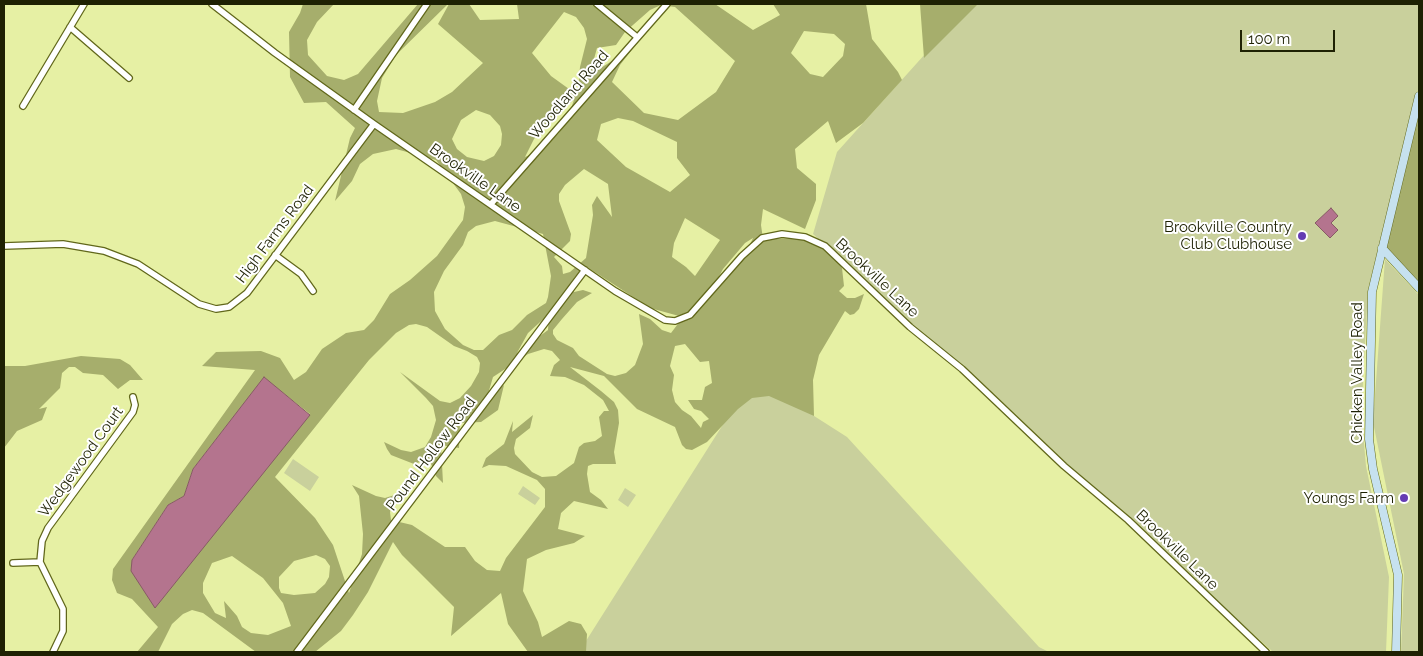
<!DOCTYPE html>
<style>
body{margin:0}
#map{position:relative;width:1423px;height:656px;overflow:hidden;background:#e6f0a4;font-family:Raleway,sans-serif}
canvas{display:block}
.frame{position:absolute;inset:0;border:5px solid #1e2103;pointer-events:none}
.scale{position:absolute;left:1240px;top:30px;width:95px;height:22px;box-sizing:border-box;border:2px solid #1e2103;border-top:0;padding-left:6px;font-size:15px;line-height:18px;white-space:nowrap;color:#1e2103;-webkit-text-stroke:4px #fff;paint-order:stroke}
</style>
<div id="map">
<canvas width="1423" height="656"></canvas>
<div class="frame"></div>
<div class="scale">100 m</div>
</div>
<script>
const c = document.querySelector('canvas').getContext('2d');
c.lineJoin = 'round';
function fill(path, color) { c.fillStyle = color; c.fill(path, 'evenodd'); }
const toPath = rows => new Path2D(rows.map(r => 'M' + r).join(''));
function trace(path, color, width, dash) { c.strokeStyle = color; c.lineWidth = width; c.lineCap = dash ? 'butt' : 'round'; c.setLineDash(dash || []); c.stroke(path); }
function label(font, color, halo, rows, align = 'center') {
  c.font = font + ' Raleway,sans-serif'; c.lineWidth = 4; c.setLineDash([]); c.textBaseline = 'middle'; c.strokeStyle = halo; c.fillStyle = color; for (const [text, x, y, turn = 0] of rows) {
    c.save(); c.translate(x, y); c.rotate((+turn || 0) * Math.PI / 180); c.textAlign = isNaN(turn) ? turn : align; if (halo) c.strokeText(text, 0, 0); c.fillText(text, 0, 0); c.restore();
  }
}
fill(toPath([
 [970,4,1419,4,1419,86,1368,289,1363,380,1362,421,1366,466,1389,577,1386,652,1273,652,813,234,837,152],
 [1385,259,1419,295,1419,652,1401,652,1404,574,1373,422],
 [753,377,847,437,1039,647,1049,652,579,652],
 [293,459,319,477,310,491,284,473],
 [523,486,540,498,535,505,518,494],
 [625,488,636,495,628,507,618,500]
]), '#c9d09c');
fill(toPath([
 [303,4,334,4,317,22,307,40,308,55,327,76,344,80,358,74,418,4,448,4,396,55,382,78,377,101,379,112,403,113,435,102,452,92,483,63,438,24,449,4,469,4,480,20,519,19,517,4,715,4,753,30,780,15,773,4,866,4,872,39,898,72,902,80,863,123,836,143,828,121,795,149,797,168,816,184,816,200,805,229,763,209,761,225,763,239,803,238,812,242,837,258,842,268,844,286,839,291,847,298,855,298,864,294,859,309,854,314,850,315,845,311,819,355,813,380,814,416,769,396,752,398,738,409,707,442,692,450,686,449,682,445,675,427,637,409,604,376,570,367,601,391,614,402,618,410,619,423,614,452,616,464,593,464,588,466,587,474,590,492,601,500,608,509,574,501,561,513,558,529,585,536,574,543,546,550,527,559,523,591,538,622,542,637,569,621,581,624,587,634,586,652,528,652,508,624,501,593,451,636,454,607,402,555,393,542,368,592,353,615,341,631,315,652,256,652,203,613,192,610,183,614,172,624,158,652,137,652,158,627,132,599,117,593,112,580,113,569,255,370,202,366,216,352,261,351,280,358,294,380,306,372,322,349,346,333,364,330,374,320,390,294,410,280,437,256,463,220,465,207,461,194,436,160,396,149,373,154,360,164,352,181,335,201,350,138,355,128,326,102,304,103,290,77,289,32,300,13],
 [661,5,675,7,735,61,716,92,678,120,644,113,612,82,620,65,634,47,596,71,594,59,597,48,616,45,625,32,650,10],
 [564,12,576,17,584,28,587,39,580,67,578,91,569,89,551,76,532,53],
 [804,31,834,34,845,44,843,56,823,77,810,74,791,53],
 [574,100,565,125,558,134,541,150,525,157,534,139,559,111],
 [476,110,490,115,500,126,502,134,501,145,494,156,484,161,467,157,457,149,452,139,461,120],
 [618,118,633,121,677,142,677,158,690,175,670,192,626,167,597,140,601,124],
 [584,169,608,184,612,217,597,196,592,205,593,215,586,258,570,272,563,274,562,266,554,257,570,241,571,234,559,201,559,194,565,185],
 [685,218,720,240,695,276,686,267,672,257,674,243],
 [495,221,543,234,551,276,548,297,546,303,527,315,512,330,499,335,483,350,474,350,463,345,445,329,435,311,434,292,444,271,463,245,468,232,476,226],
 [753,238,743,259,729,273,716,282,723,269,745,243],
 [587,267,650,308,679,316,687,312,671,333,662,330,650,319,639,314,643,344,635,365,626,373,615,376,607,374,579,356,573,348,557,340,553,334,553,330,562,319,577,302,592,293,583,290,574,292,574,278],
 [549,314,548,330,517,353,528,333],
 [416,324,427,327,454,346,467,351,477,357,480,363,479,372,471,386,460,398,450,403,440,401,400,372,426,398,433,406,436,420,431,437,425,447,411,452,401,450,384,442,387,449,391,455,414,464,429,459,436,476,443,483,441,445,459,448,460,423,481,422,498,410,504,385,488,394,493,377,528,354,544,349,552,351,560,360,554,365,550,376,565,377,584,385,603,400,609,411,604,411,599,417,602,436,595,441,584,443,579,447,574,463,556,476,542,477,532,472,515,454,514,448,516,439,530,428,533,415,512,432,513,421,504,444,486,458,482,468,489,465,506,466,537,480,545,489,545,507,506,558,500,571,487,570,475,561,465,547,445,547,412,525,391,520,390,512,394,501,404,492,385,498,376,496,352,485,359,496,363,534,362,554,349,593,333,545,315,518,275,477,369,360,396,333,409,325],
 [685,344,700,362,709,361,712,383,705,387,702,400,688,400,694,409,701,411,709,419,703,422,701,428,691,416,682,410,675,402,672,390,674,375,670,366,675,346],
 [264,378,310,414,132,560,168,505,184,496,193,469],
 [316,555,325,559,330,566,329,577,325,584,315,593,294,595,281,593,279,588,279,577,294,561],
 [232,556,263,578,283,603,291,626,268,635,251,633,242,627,237,616,224,601,226,618,215,613,203,593,203,583,212,563],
 [920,4,978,4,924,58],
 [1419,108,1419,284,1384,247],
 [81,356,120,359,130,365,143,380,130,380,118,389,103,375,83,373,75,367,69,367,62,373,60,388,39,409,47,407,42,420,17,431,4,448,4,366,25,366]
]), '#a6ae6c');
const water = toPath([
 [1331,208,1338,216,1331,223,1338,230,1330,238,1315,223,1331,208],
 [264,377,310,415,155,608,131,571,132,560,168,505,184,496,193,469,264,377]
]);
fill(water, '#b4748e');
trace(water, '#875b64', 1);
const street = toPath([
 [212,4,275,53,374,124,615,291,665,320,675,321,690,315,742,256,762,238,782,234,805,237,825,246,910,327,962,369,1064,466,1128,520,1266,652],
 [597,4,637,37],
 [70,27,129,78],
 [23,106,84,4],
 [354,110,427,4],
 [491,204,667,4],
 [4,246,63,244,104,251,138,264,199,304,216,309,229,307,247,293,374,124],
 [275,255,301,274,313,291],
 [13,563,40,562],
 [53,652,63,631,63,609,40,562,42,541,48,528,133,412,135,405,133,397],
 [297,652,585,270]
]);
const secondary = toPath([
 [1382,248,1419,288],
 [1396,652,1398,575,1373,469,1369,439,1372,292,1419,96]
]);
trace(street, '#61671b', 8);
trace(secondary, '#61671b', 9);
trace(street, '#fff', 5.5);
trace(secondary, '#c6e1ef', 8);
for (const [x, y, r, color] of [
 [1302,236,5,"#643bb3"],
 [1404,498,5,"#643bb3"]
]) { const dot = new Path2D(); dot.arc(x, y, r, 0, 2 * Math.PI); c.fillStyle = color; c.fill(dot); trace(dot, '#fff', 2); }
label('15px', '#1e2103', '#fff', [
 ["Woodland Road",569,95,-49],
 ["Brookville Lane",475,178,35],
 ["High Farms Road",275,234,-53],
 ["Brookville Lane",877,278,43],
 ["Chicken Valley Road",1357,373,-90],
 ["Pound Hollow Road",431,454,-53],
 ["Wedgewood Court",81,462,-54],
 ["Brookville Lane",1177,550,44]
]);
label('15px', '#1e2103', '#fff', [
 ["Brookville Country",1292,227],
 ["Club Clubhouse",1292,244],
 ["Youngs Farm",1394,498]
], 'right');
</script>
